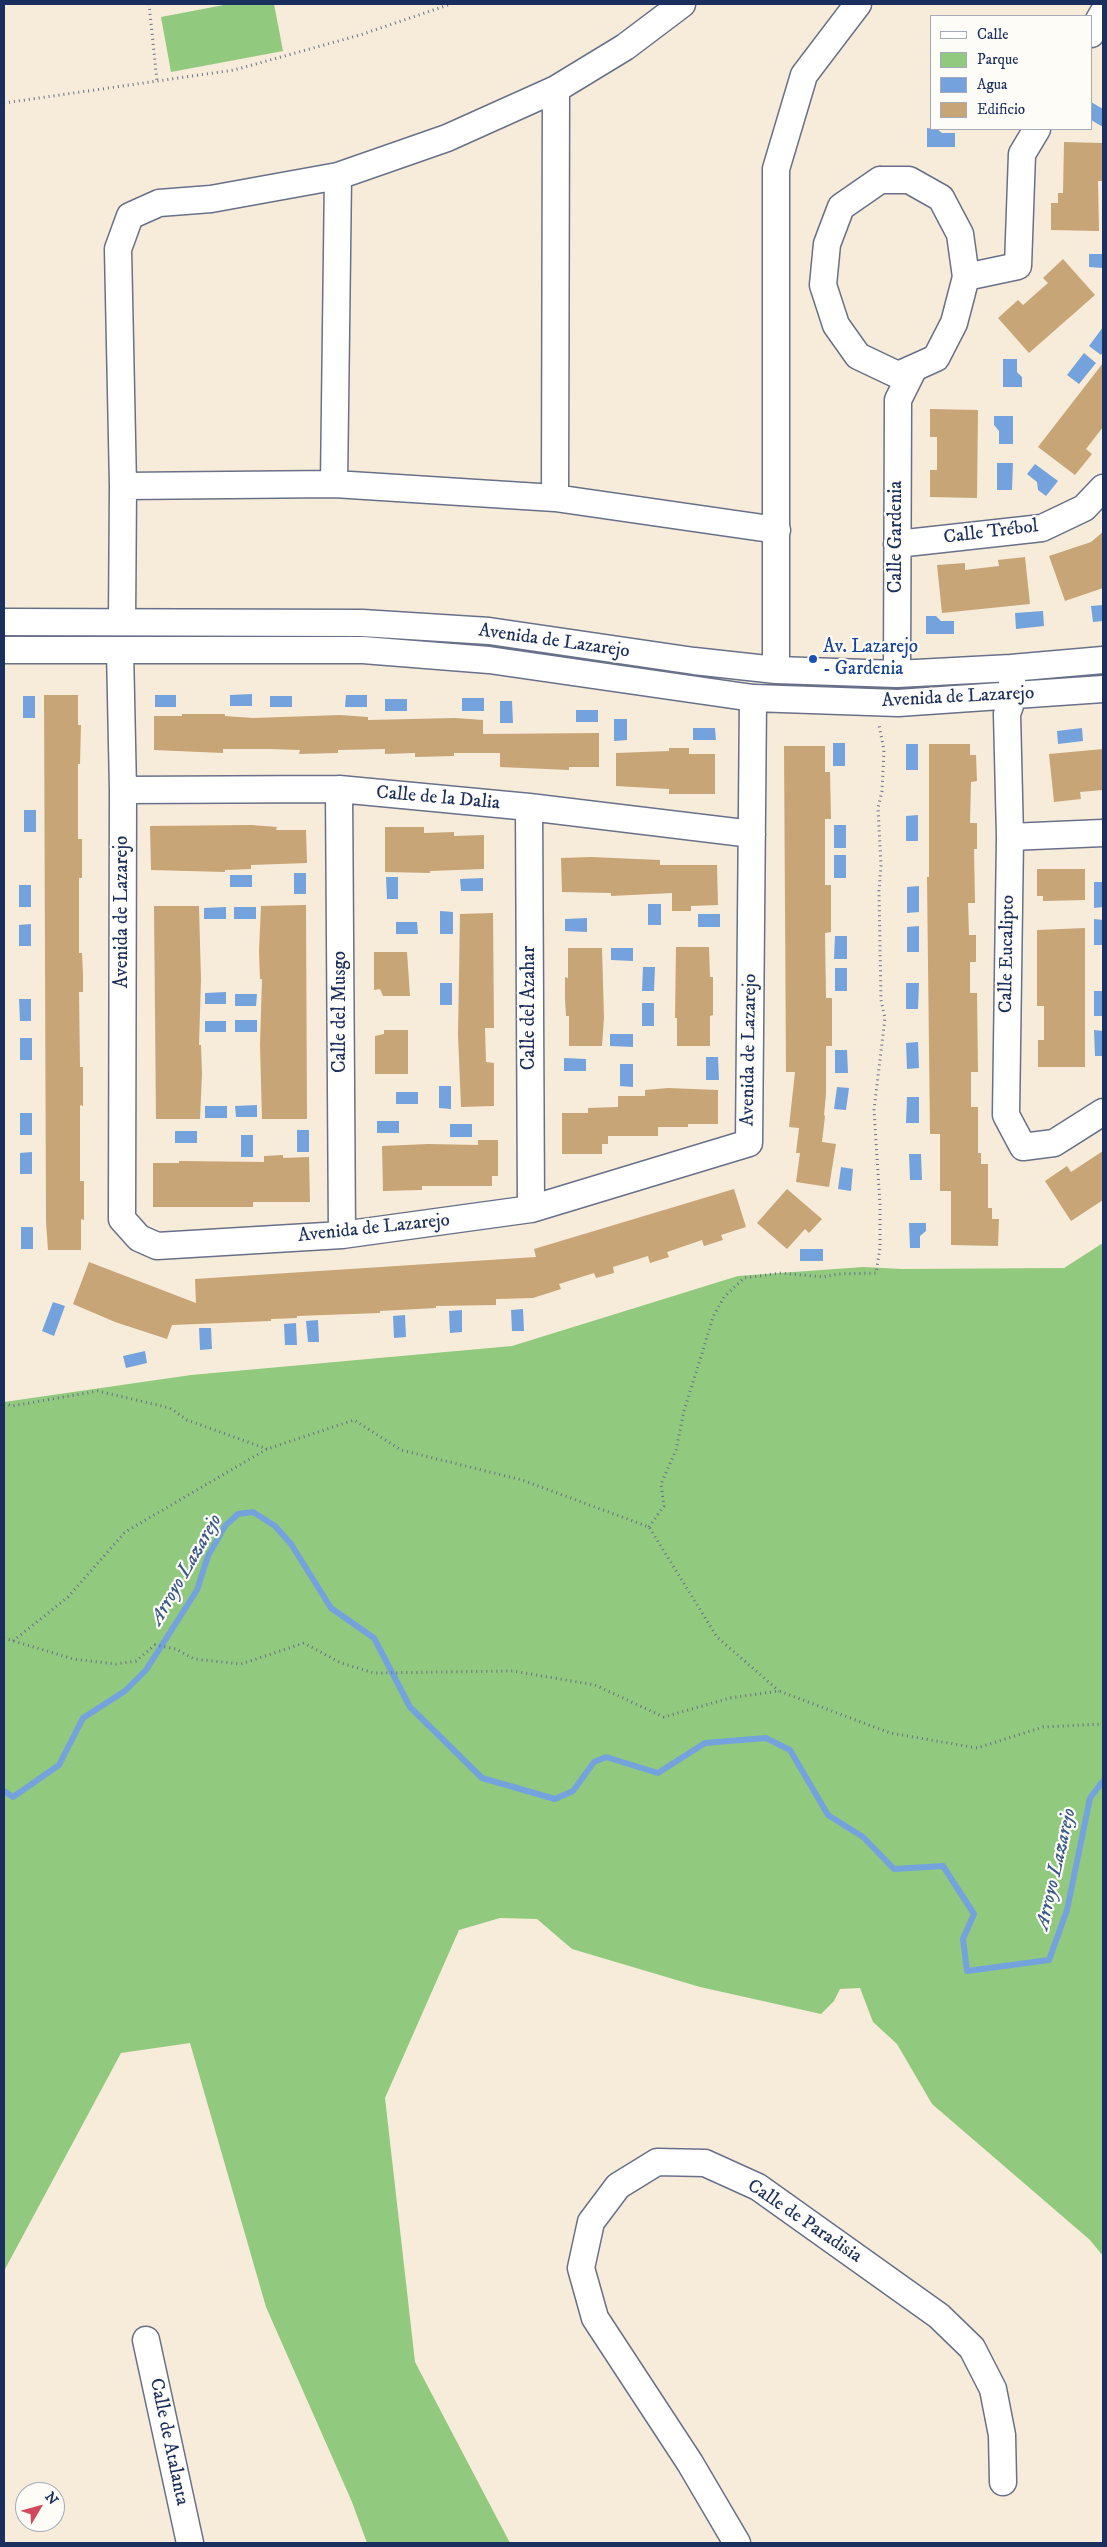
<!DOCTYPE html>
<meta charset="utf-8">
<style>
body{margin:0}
#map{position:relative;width:1107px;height:2547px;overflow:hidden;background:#f7ebd9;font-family:"IM FELL DW Pica",serif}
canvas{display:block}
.frame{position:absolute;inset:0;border:5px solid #1b2f5e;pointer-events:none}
.legend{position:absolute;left:930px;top:15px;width:162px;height:115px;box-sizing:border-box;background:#fdfcf7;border:1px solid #a3aaba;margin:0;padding:6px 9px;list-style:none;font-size:15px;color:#1b2f5e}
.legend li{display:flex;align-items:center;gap:10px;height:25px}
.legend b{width:25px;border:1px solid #a3aaba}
.north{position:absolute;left:15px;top:2482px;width:50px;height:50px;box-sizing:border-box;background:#fdfcf7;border:1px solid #a3aaba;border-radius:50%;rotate:53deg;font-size:14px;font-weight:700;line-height:20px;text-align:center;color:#1b2f5e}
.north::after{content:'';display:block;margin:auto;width:18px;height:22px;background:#d1495b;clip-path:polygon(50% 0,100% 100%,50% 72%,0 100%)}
</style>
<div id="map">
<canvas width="1107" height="2547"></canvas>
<div class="frame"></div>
<ul class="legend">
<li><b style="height:6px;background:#fff"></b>Calle</li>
<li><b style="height:14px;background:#91ca7e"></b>Parque</li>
<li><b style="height:14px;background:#74a2dd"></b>Agua</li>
<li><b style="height:14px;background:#c7a577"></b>Edificio</li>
</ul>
<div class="north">N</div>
</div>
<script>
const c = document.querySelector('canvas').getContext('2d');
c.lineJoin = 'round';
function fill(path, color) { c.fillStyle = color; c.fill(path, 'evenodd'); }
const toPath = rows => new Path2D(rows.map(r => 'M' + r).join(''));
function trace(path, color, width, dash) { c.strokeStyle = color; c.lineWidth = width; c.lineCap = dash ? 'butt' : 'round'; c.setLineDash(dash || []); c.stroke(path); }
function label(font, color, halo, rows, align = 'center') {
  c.font = font + ' "IM FELL DW Pica",serif'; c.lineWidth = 4.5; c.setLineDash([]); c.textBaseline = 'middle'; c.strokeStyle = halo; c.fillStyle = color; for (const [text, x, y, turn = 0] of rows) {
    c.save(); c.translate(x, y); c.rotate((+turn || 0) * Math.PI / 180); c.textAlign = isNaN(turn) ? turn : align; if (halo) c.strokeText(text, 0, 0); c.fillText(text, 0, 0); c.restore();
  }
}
fill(toPath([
 [229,4,274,4,283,51,171,72,161,17],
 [1103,1243,1103,2256,1090,2240,932,2104,897,2044,873,2022,860,1988,840,1989,834,2001,821,2014,700,1987,572,1949,537,1919,500,1918,459,1930,385,2098,415,2362,510,2543,367,2543,352,2502,266,2307,190,2043,121,2053,4,2271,4,1402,191,1375,512,1346,738,1276,863,1267,903,1269,1064,1268]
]), '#91ca7e');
fill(toPath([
 [1091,102,1103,109,1103,127,1091,120],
 [927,128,937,129,942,133,955,133,955,147,927,147],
 [1089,254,1103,254,1103,268,1089,267],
 [1103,327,1103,352,1101,355,1089,346],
 [1084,353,1096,363,1079,384,1067,375],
 [1003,359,1017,359,1017,372,1022,377,1022,387,1003,387],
 [994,416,1013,416,1013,444,999,444,999,431,994,425],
 [997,463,1013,463,1012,490,997,490],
 [1035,464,1058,481,1046,496,1038,490,1037,482,1027,474],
 [1103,605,1103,621,1093,622,1091,606],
 [1043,611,1044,626,1016,629,1015,613],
 [926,616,936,616,941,621,954,621,954,634,926,634],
 [252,694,252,706,230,706,230,695],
 [155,695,176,695,176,707,155,707],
 [346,695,367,695,367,707,345,707],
 [23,696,35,696,35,718,23,718],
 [270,696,292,696,292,707,270,707],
 [462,698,484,698,484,711,462,711],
 [385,699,407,699,407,711,385,711],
 [500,701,512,701,513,723,500,723],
 [576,710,598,710,598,722,576,722],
 [614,719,627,719,627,740,614,741],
 [693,728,715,728,716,740,693,740],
 [1082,728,1083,741,1058,744,1057,731],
 [833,743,845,743,845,766,833,766],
 [906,744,918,744,918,770,906,770],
 [24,810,36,810,36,832,24,832],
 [918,815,918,841,906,841,906,816],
 [834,825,846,825,846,848,834,848],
 [834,855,846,855,846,878,834,878],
 [294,873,306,873,306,894,294,894],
 [230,875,252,875,252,887,230,887],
 [386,877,398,877,398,899,387,899],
 [483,878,483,891,461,891,460,879],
 [1094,882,1103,882,1103,907,1094,908],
 [19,885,31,885,31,907,19,907],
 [919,886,919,912,907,913,907,887],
 [648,904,661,904,661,925,648,925],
 [226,907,226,919,204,919,204,908],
 [234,907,256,907,256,919,234,919],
 [440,911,453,912,453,934,440,934],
 [698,914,720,914,720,927,698,927],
 [587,918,587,932,565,931,565,919],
 [1094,919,1103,920,1103,945,1094,945],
 [396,922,417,922,418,934,396,934],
 [31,924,31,946,19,946,19,925],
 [919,926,919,952,907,952,907,927],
 [835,936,847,936,847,959,834,959],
 [611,948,633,948,633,961,611,960],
 [643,967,655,967,654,991,642,991],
 [835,968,847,968,847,991,835,991],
 [440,983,452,983,452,1005,440,1005],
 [906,983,919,983,918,1009,906,1009],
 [1094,991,1103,991,1103,1016,1094,1016],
 [226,992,226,1004,205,1004,205,993],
 [235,994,257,994,256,1006,235,1006],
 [19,999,31,999,31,1021,20,1021],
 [642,1003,654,1003,654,1026,642,1026],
 [235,1020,257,1020,257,1032,235,1032],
 [205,1021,226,1021,226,1032,205,1032],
 [1094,1030,1103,1031,1103,1056,1095,1056],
 [610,1034,633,1034,633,1047,610,1046],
 [20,1038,32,1038,32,1060,20,1060],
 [918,1042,919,1068,907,1069,906,1043],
 [835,1050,847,1050,848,1073,835,1073],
 [706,1057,718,1057,719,1080,706,1080],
 [564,1058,586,1059,586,1071,564,1071],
 [620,1064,633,1064,633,1087,620,1086],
 [439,1086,451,1086,451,1109,439,1108],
 [837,1087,849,1088,846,1110,834,1109],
 [396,1092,418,1092,418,1104,396,1104],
 [907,1097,919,1097,919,1123,906,1123],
 [257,1105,257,1117,236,1117,235,1106],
 [205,1106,227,1106,227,1118,205,1118],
 [20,1113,32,1113,32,1135,20,1135],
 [377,1121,399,1121,399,1133,377,1133],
 [450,1124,472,1124,472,1137,450,1137],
 [297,1130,309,1130,309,1152,297,1152],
 [175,1131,197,1131,197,1143,175,1143],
 [241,1135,253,1135,253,1157,241,1157],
 [32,1152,32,1174,20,1174,20,1153],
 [909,1154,921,1154,922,1180,910,1180],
 [841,1167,853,1169,851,1191,838,1189],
 [909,1223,926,1223,926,1231,920,1236,920,1248,910,1248],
 [21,1227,33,1227,33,1249,21,1249],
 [800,1249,823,1249,823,1261,800,1261],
 [53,1302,65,1306,54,1336,42,1331],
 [523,1309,524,1331,512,1331,511,1310],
 [462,1310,462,1332,450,1333,449,1311],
 [405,1315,406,1337,394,1338,393,1316],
 [318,1320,319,1342,308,1342,306,1321],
 [296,1323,297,1345,285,1345,284,1324],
 [199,1328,211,1328,212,1349,200,1350],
 [145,1351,147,1363,126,1368,123,1356]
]), '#74a2dd');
trace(toPath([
 [4,1791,13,1797,59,1765,83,1718,125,1691,146,1670,197,1590,208,1556,225,1526,238,1514,253,1512,275,1526,291,1544,331,1608,374,1638,410,1707,482,1778,555,1799,573,1791,594,1762,606,1757,658,1773,705,1743,766,1738,790,1750,828,1815,863,1837,894,1869,943,1866,974,1914,963,1939,967,1971,1049,1960,1067,1910,1090,1798,1103,1781]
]), '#74a2dd', 6);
fill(toPath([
 [1064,142,1103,143,1103,181,1098,181,1099,231,1051,230,1051,203,1058,203,1058,193,1063,193],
 [1063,259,1095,295,1029,353,998,318,1018,300,1023,305,1048,283,1043,278],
 [1103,363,1103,427,1086,449,1092,454,1075,475,1038,447],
 [930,409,978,410,977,498,930,497,930,470,937,470,937,437,930,437],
 [1103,532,1103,588,1065,601,1049,556,1091,542],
 [1025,557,1030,604,942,613,937,565,965,563,965,570,999,566,998,560],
 [44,695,78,695,78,725,81,725,80,764,78,764,78,839,82,839,82,878,79,878,79,953,82,953,83,975,83,992,79,992,80,1067,83,1067,83,1106,80,1105,80,1181,84,1181,84,1220,81,1219,81,1250,48,1250,46,1222],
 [182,714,225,714,225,716,253,718,340,715,368,717,368,720,455,718,483,720,483,734,599,733,599,767,569,767,569,770,500,767,500,753,454,753,454,756,415,757,415,753,385,754,385,749,338,750,338,753,299,754,300,750,270,749,223,749,223,753,154,750,154,716,182,716],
 [929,744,970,744,970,755,976,755,977,781,971,782,970,823,977,823,977,849,974,849,975,903,968,903,969,935,976,935,976,962,970,962,970,993,977,993,978,1072,971,1072,971,1107,978,1107,978,1153,981,1153,981,1164,988,1164,988,1208,992,1208,992,1219,999,1219,998,1246,951,1245,951,1191,940,1191,940,1134,930,1134,927,877,929,877],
 [784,746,825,746,825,772,830,772,831,819,825,819,825,885,831,885,831,932,825,933,826,998,832,998,832,1046,826,1046,826,1094,824,1115,825,1116,822,1142,836,1144,829,1187,796,1182,800,1153,796,1153,799,1128,789,1127,795,1072,786,1072],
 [669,748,689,748,689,754,715,754,715,794,669,794,669,789,616,786,616,753,669,751],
 [1103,749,1103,790,1080,792,1081,799,1054,802,1049,754],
 [251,825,277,827,276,830,306,830,307,863,251,865,251,869,225,870,225,872,151,870,150,826],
 [385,827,424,827,424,833,454,832,454,836,484,835,484,869,430,871,430,873,385,872],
 [591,857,660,860,660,865,717,865,718,905,691,906,691,911,672,911,672,893,611,896,611,893,562,892,561,858],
 [1037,869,1085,869,1085,900,1043,901,1043,896,1037,896],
 [306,905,307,1119,262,1119,260,1045,262,979,260,979,259,951,261,906],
 [154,906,199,906,201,980,199,1045,201,1045,202,1074,200,1119,156,1119],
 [493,913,494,1028,485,1028,486,1062,494,1063,494,1106,461,1107,458,1035,460,914],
 [1085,928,1085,1067,1038,1067,1038,1040,1044,1040,1044,1006,1037,1006,1037,930],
 [676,947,709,947,710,977,713,977,713,1015,710,1016,710,1046,677,1046,677,1018,675,1018],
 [568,948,602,948,604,1018,602,1046,569,1046,569,1016,566,1016,565,999,565,977,568,978],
 [374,952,407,952,410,996,383,996,380,989,374,990],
 [384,1030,408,1030,408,1074,375,1074,375,1036,384,1034],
 [668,1088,718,1090,718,1124,688,1124,688,1127,658,1127,658,1136,608,1136,608,1144,602,1144,602,1154,562,1154,562,1113,588,1113,588,1108,618,1107,618,1096,645,1096,645,1090],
 [478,1140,498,1140,498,1176,492,1176,492,1186,422,1186,422,1190,383,1191,382,1146,428,1144,478,1145],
 [1103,1151,1103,1200,1071,1221,1045,1181,1067,1166,1071,1172],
 [283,1155,283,1158,309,1157,310,1202,253,1202,253,1207,153,1207,153,1163,179,1163,179,1161,264,1162,264,1156],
 [734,1189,746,1227,721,1235,723,1240,704,1246,702,1240,667,1252,669,1257,650,1263,648,1256,613,1267,614,1273,596,1278,594,1273,559,1284,561,1289,533,1298,496,1299,496,1305,436,1306,436,1308,380,1311,380,1313,297,1316,297,1318,271,1319,271,1321,172,1325,167,1339,115,1322,73,1304,89,1262,196,1303,195,1279,536,1257,534,1249],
 [787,1189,822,1219,809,1233,805,1229,787,1249,757,1223]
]), '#c7a577');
const minor = toPath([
 [1091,34,1103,13],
 [880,180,909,180,941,198,960,234,966,277,954,323,936,358,898,375,858,356,836,325,823,285,827,244,841,207,880,180],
 [966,277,1018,266,1022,154,1037,129],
 [334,484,338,176],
 [123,486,334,484,555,498,777,530],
 [555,498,556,89],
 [897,544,1042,528,1084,508,1103,488],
 [4,622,362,623,489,631,694,661,776,670,897,674,1011,668,1103,660],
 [122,622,123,486,118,249,130,216,159,203,211,199,338,176,447,138,556,89,625,47,682,4],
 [4,650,363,650,489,660,753,698,898,703,1103,689],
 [120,650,123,790,122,1219,139,1238,157,1246,342,1235,531,1209,749,1143,753,698],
 [776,670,776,169,804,75,858,4],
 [897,674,898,400,913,370],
 [1012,680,1013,697,1007,714,1010,837,1006,1115,1023,1147,1054,1143,1103,1112],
 [339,789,342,1235],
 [123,790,339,789,529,807,752,834],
 [529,807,531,1209],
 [1010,837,1103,833],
 [146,2340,190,2543],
 [737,2543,690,2463,595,2318,581,2268,591,2222,618,2186,657,2162,705,2163,758,2187,939,2316,972,2348,993,2389,1002,2435,1003,2482]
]);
trace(minor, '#687189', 29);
trace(toPath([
 [149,4,157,81],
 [4,103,234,70,360,35,451,4],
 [4,1403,12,1406,98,1391,170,1408,187,1420,267,1449],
 [649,1527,664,1506,661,1484,676,1450,684,1411,704,1347,713,1317,724,1297,744,1278,781,1273,823,1277,838,1274,876,1273,880,1248,880,1205,874,1110,885,1018,881,1000,879,891,881,865,878,808,882,791,884,750,879,725],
 [4,1638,73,1659,116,1664,136,1661,155,1645,176,1649,194,1659,241,1664,304,1643,341,1663,374,1673,513,1671,595,1685,664,1717,730,1698,779,1691,890,1733,977,1748,1043,1727,1103,1724],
 [13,1641,68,1597,125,1532,267,1449,354,1420,401,1450,522,1480,649,1527,717,1637,779,1691]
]), '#687189', 3, [1, 4]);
trace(minor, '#fff', 26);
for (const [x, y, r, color] of [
 [813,659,5,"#1a4fb4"]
]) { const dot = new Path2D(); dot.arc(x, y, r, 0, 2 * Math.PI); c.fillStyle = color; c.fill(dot); trace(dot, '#fdfcf7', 2); }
label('19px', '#1b2f5e', '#fdfcf7', [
 ["Calle Trébol",991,533,-7],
 ["Calle Gardenia",897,537,-90],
 ["Avenida de Lazarejo",554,642,8],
 ["Avenida de Lazarejo",958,698,-3],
 ["Calle de la Dalia",438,799,5],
 ["Avenida de Lazarejo",123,912,-90],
 ["Calle Eucalipto",1008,954,-89],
 ["Calle del Azahar",530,1008,-90],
 ["Calle del Musgo",341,1012,-90],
 ["Avenida de Lazarejo",750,1050,-89],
 ["Avenida de Lazarejo",374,1229,-6],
 ["Calle de Paradisia",804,2222,34],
 ["Calle de Atalanta",168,2442,78]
]);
label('19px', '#164399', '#fdfcf7', [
 ["Av. Lazarejo",823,648],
 ["- Gardenia",823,670]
], 'left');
label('italic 20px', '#3a578a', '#fdfcf7', [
 ["Arroyo Lazarejo",187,1570,-60],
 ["Arroyo Lazarejo",1057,1869,-77]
]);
</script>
